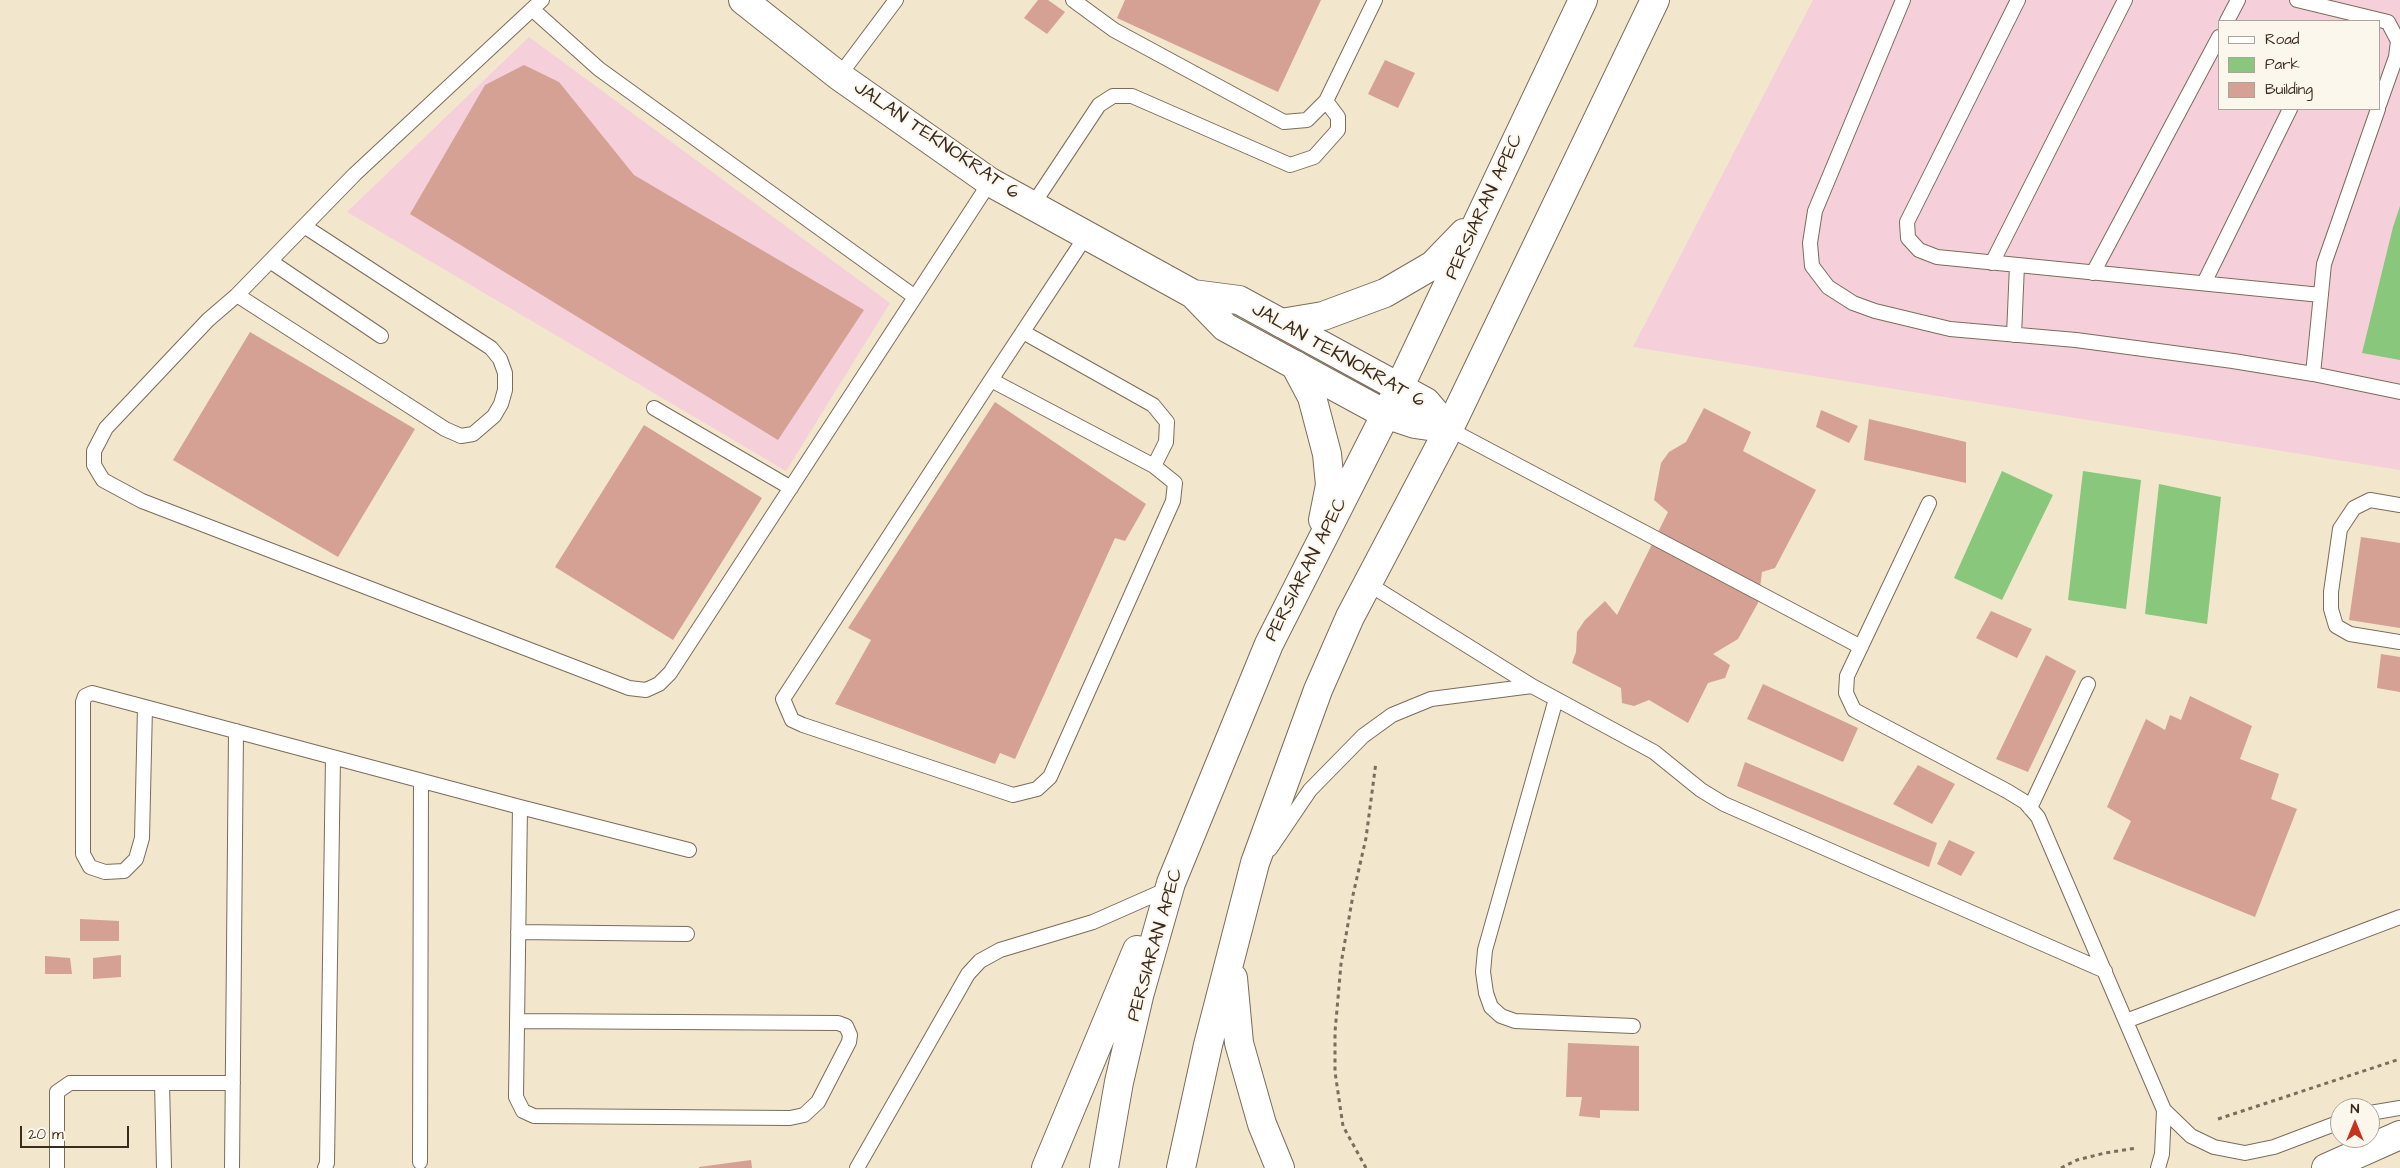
<!DOCTYPE html>
<style>
body{margin:0}
#map{position:relative;width:2400px;height:1168px;overflow:hidden;background:#f2e6cd;font-family:"Architects Daughter",sans-serif}
canvas{display:block}
.legend{position:absolute;left:2218px;top:20px;width:162px;height:90px;box-sizing:border-box;background:#fbf7ec;border:1px solid #aea59a;margin:0;padding:6px 9px;list-style:none;font-size:15px;color:#3b2a1e}
.legend li{display:flex;align-items:center;gap:10px;height:25px}
.legend b{width:25px;border:1px solid #aea59a}
.north{position:absolute;left:2330px;top:1098px;width:50px;height:50px;box-sizing:border-box;background:#fbf7ec;border:1px solid #aea59a;border-radius:50%;rotate:0deg;font-size:14px;font-weight:700;line-height:20px;text-align:center;color:#3b2a1e}
.north::after{content:'';display:block;margin:auto;width:18px;height:22px;background:#c8321e;clip-path:polygon(50% 0,100% 100%,50% 72%,0 100%)}
.scale{position:absolute;left:20px;top:1126px;width:109px;height:22px;box-sizing:border-box;border:2px solid #3b2a1e;border-top:0;padding-left:6px;font-size:15px;line-height:18px;white-space:nowrap;color:#3b2a1e;-webkit-text-stroke:4px #fbf7ec;paint-order:stroke}
</style>
<div id="map">
<canvas width="2400" height="1168"></canvas>
<ul class="legend">
<li><b style="height:6px;background:#fff"></b>Road</li>
<li><b style="height:14px;background:#89c77d"></b>Park</li>
<li><b style="height:14px;background:#d4a194"></b>Building</li>
</ul>
<div class="north">N</div>
<div class="scale">20 m</div>
</div>
<script>
const c = document.querySelector('canvas').getContext('2d');
c.lineJoin = 'round';
function fill(path, color) { c.fillStyle = color; c.fill(path, 'evenodd'); }
const toPath = rows => new Path2D(rows.map(r => 'M' + r).join(''));
function trace(path, color, width, dash) { c.strokeStyle = color; c.lineWidth = width; c.lineCap = dash ? 'butt' : 'round'; c.setLineDash(dash || []); c.stroke(path); }
function label(font, color, halo, rows, align = 'center') {
  c.font = font + ' "Architects Daughter",sans-serif'; c.lineWidth = 4; c.setLineDash([]); c.textBaseline = 'middle'; c.strokeStyle = halo; c.fillStyle = color; for (const [text, x, y, turn = 0] of rows) {
    c.save(); c.translate(x, y); c.rotate((+turn || 0) * Math.PI / 180); c.textAlign = isNaN(turn) ? turn : align; if (halo) c.strokeText(text, 0, 0); c.fillText(text, 0, 0); c.restore();
  }
}
fill(toPath([
 [1813,0,2400,0,2400,470,1633,347],
 [2219,21,2379,21,2379,109,2219,109],
 [529,37,890,303,786,471,347,212]
]), '#f5cfda');
fill(toPath([
 [2400,206,2400,360,2362,353,2393,227],
 [2002,471,2053,495,2002,600,1954,578],
 [2083,471,2141,480,2126,609,2068,600],
 [2159,484,2221,497,2207,624,2145,614]
]), '#89c77d');
fill(toPath([
 [1038,0,1048,0,1065,12,1047,34,1024,18],
 [1125,0,1321,0,1278,92,1117,18],
 [1385,60,1415,73,1398,108,1368,94],
 [524,65,559,82,634,175,864,310,778,440,410,214,485,85],
 [250,332,415,429,338,557,173,460],
 [995,402,1146,504,1125,541,1115,538,1015,759,1000,753,995,764,835,704,871,640,848,628],
 [1704,408,1751,432,1743,451,1816,490,1775,568,1762,572,1758,603,1738,639,1713,654,1730,665,1725,678,1708,683,1688,723,1649,700,1634,706,1622,703,1621,688,1572,663,1576,652,1577,632,1585,620,1605,601,1617,615,1668,512,1654,500,1661,463,1669,452,1686,442],
 [1821,410,1858,426,1849,443,1816,427],
 [1869,419,1966,442,1966,483,1864,460],
 [644,425,762,498,673,640,555,567],
 [2361,537,2400,543,2400,628,2349,620],
 [1991,611,2032,629,2017,658,1976,638],
 [2381,654,2400,657,2400,692,2377,688],
 [2046,655,2076,671,2028,772,1996,759],
 [1763,684,1858,728,1843,762,1747,719],
 [2190,696,2252,726,2240,759,2279,774,2271,799,2297,809,2255,917,2113,859,2131,821,2107,807,2146,719,2165,730,2170,715,2181,720],
 [1745,762,1937,843,1929,867,1737,786],
 [1918,765,1955,784,1932,824,1893,804],
 [1949,840,1975,852,1961,876,1937,864],
 [80,919,119,921,119,941,80,941],
 [121,955,121,977,93,979,93,958],
 [45,956,70,958,72,974,45,974],
 [1568,1043,1639,1046,1639,1111,1600,1110,1600,1118,1579,1116,1582,1097,1566,1097],
 [751,1160,752,1168,699,1168,699,1167]
]), '#d4a194');
const service = toPath([
 [542,0,355,174,237,295,208,320,106,428,94,451,94,465,103,480,142,501,629,688,646,690,659,684,670,673,990,182],
 [1073,0,1114,30,1284,122,1307,120,1326,101,1375,0],
 [1903,0,1815,211,1810,243,1812,266,1828,287,1853,303,1875,311,1950,329,2076,340,2233,361,2313,374,2400,392],
 [2018,0,1907,222,1908,238,1919,250,1937,257,2321,295],
 [2297,0,2388,22,2398,41,2396,57,2379,105],
 [532,9,599,69,915,297],
 [2227,21,2238,0],
 [839,76,896,0],
 [1032,206,1099,105,1113,96,1132,96,1290,165,1314,157,1338,130,1338,117,1326,101],
 [270,261,381,336],
 [1992,263,2125,0],
 [2093,273,2219,37],
 [2204,283,2290,109],
 [237,295,445,429,461,436,473,434,494,416,501,404,505,390,505,373,500,359,491,348,304,226],
 [1023,332,1153,405,1167,422,1166,442,1154,466],
 [2014,335,2017,265],
 [2313,374,2324,264,2378,109],
 [991,380,1154,466,1175,483,1173,501,1050,777,1037,789,1013,795,803,725,792,720,783,699,991,380,1086,236],
 [654,408,791,488],
 [1449,429,1861,647],
 [1929,503,1847,676,1846,693,1854,710,2007,791,2025,802,2038,817,2164,1110,2162,1154,2158,1168],
 [2400,505,2370,500,2354,508,2340,529,2331,592,2331,609,2336,626,2350,634,2400,642],
 [1367,583,1532,686,1654,752,1701,790,1724,804,2105,971],
 [1556,699,1485,950,1483,972,1486,993,1491,1007,1501,1016,1515,1021,1633,1026],
 [145,707,142,838,136,859,124,871,105,872,90,867,83,854,83,702,85,696,92,693,145,707,520,807,689,850],
 [2030,808,2088,684],
 [1270,849,1310,790,1363,736,1392,715,1431,699,1532,686],
 [518,932,687,934],
 [517,1021,838,1023,846,1026,850,1035,849,1042,818,1102,804,1115,790,1118,534,1116,523,1111,516,1097,520,807],
 [2126,1021,2400,917],
 [162,1083,164,1168],
 [2164,1110,2191,1136,2214,1147,2245,1153,2274,1147,2340,1122],
 [2370,1113,2400,1108],
 [420,1162,421,781],
 [57,1168,57,1092,70,1083,233,1083],
 [232,1168,236,731],
 [325,1168,327,1163,333,757],
 [857,1168,968,974,980,961,1000,950,1093,922,1161,892]
]);
const minor = toPath([
 [743,0,839,76,990,182,1193,294,1225,327,1385,414,1415,424,1449,429],
 [1193,294,1239,300,1426,402,1449,429]
]);
const primary = toPath([
 [1281,323,1323,316,1385,293,1433,265,1464,233],
 [1295,365,1312,397,1327,454,1330,485,1323,520],
 [1233,978,1239,1043,1262,1124,1280,1168],
 [1046,1168,1137,950],
 [1104,1168,1119,1082,1139,996,1171,883,1269,644,1399,388,1583,0],
 [1181,1168,1208,1045,1255,863,1318,690,1350,617,1449,429,1655,0],
 [2326,1168,2400,1135]
]);
trace(service, '#7b6c5b', 16);
trace(minor, '#7b6c5b', 30);
trace(primary, '#7b6c5b', 30);
trace(toPath([
 [2218,1119,2400,1059],
 [1366,1168,1343,1126,1335,1072,1335,1032,1341,964,1353,895,1366,838,1376,762],
 [2061,1168,2077,1160,2105,1153,2137,1148]
]), '#7b6c5b', 3, [4, 4]);
trace(service, '#fff', 14);
trace(minor, '#fff', 28);
trace(primary, '#fff', 28);
label('19px', '#3b2a1e', '#fbf7ec', [
 ["JALAN TEKNOKRAT 6",936,141,34],
 ["PERSIARAN APEC",1485,207,-65],
 ["JALAN TEKNOKRAT 6",1338,356,29],
 ["PERSIARAN APEC",1307,570,-63],
 ["PERSIARAN APEC",1156,945,-74]
]);
</script>
